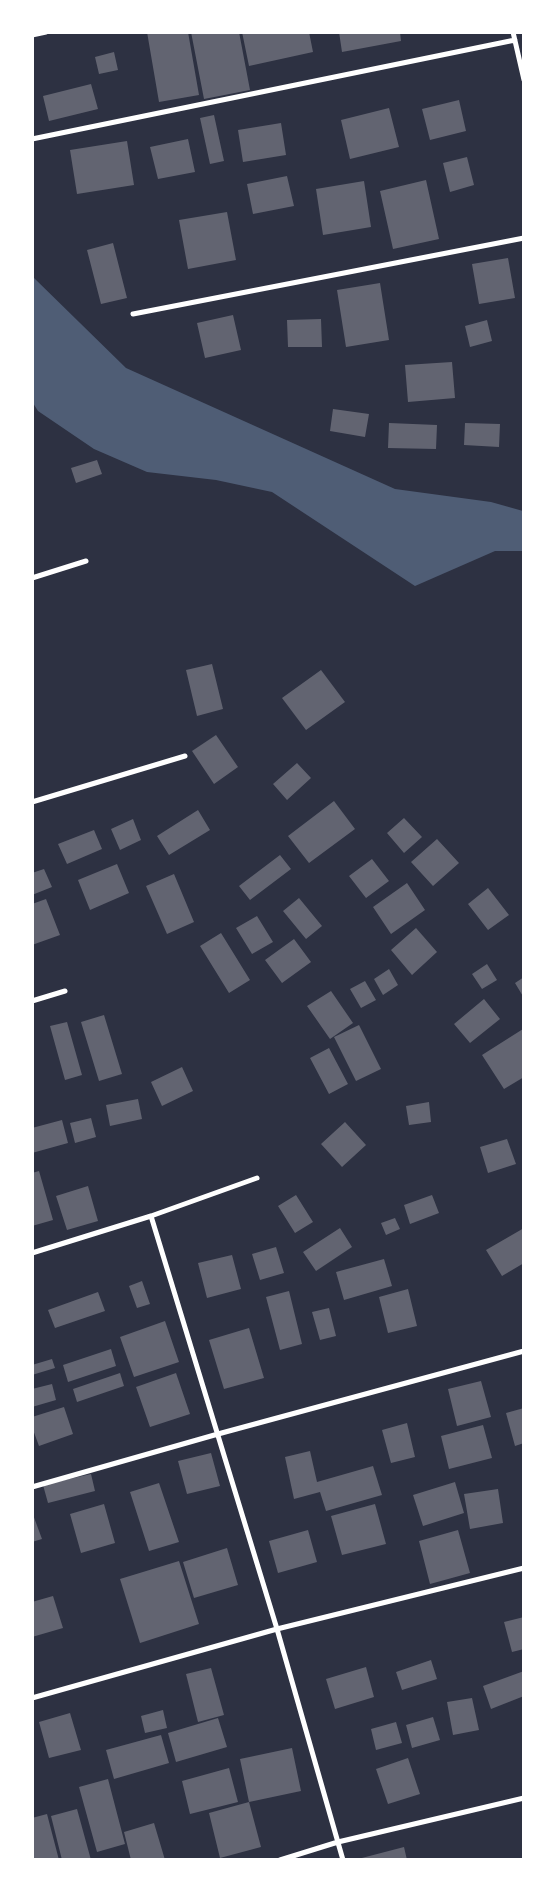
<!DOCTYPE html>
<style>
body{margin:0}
#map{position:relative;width:556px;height:1892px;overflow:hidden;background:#2d3142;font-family:"PT Sans Narrow",sans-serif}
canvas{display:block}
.frame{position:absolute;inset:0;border:34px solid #fff;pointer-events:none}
</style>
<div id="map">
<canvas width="556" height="1892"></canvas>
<div class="frame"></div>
</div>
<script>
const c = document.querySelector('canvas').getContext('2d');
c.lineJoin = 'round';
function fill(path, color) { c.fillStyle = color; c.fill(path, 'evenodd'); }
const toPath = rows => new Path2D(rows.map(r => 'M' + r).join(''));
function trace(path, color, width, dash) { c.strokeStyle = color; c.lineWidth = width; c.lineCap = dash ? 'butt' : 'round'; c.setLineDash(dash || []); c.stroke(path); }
fill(toPath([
 [33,277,126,368,395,489,491,502,523,511,523,551,495,551,415,586,272,492,216,480,147,472,94,449,38,411,33,403]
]), '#4f5d75');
fill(toPath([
 [147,32,188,32,199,95,159,102],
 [191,32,239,32,250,90,204,99],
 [242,32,309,32,313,52,249,66],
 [339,32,400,32,401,41,342,52],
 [114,52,118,70,99,74,95,57],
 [91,84,98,109,49,121,43,96],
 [459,100,466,131,430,140,422,109],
 [389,108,399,147,350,159,341,120],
 [214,115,224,161,210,164,200,118],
 [281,123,286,155,243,162,238,130],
 [188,139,195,172,158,179,150,147],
 [127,141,134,185,77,194,70,150],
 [467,157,474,185,450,192,443,163],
 [287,176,294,206,253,214,247,184],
 [426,180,439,239,393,249,380,191],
 [364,181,371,227,323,235,316,189],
 [227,212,236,260,188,269,179,220],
 [113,243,127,298,101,304,87,250],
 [508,258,515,298,479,304,472,264],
 [380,283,389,340,346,347,337,290],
 [233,315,241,350,205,358,197,323],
 [321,319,322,347,288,347,287,320],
 [487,320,492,341,470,347,465,326],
 [452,362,455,398,408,402,405,365],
 [333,409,369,414,365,437,330,431],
 [389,423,437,425,436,449,388,448],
 [465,423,500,424,499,447,464,445],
 [97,460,102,474,76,483,71,468],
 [212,664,223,709,197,716,186,670],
 [321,670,345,702,306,730,282,698],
 [216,735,238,767,214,784,192,751],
 [297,763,311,778,287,800,273,784],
 [334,801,355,829,309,863,288,836],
 [198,810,210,830,169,855,157,836],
 [404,818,422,837,404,853,387,833],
 [133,819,141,840,120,850,111,829],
 [94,830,102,849,67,864,58,844],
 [437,839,459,863,433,886,411,862],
 [280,855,291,869,250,900,239,886],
 [372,859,389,881,366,898,349,876],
 [117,864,129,893,90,910,78,880],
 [44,869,52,887,32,895,32,873],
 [174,874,194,922,167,934,146,886],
 [407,883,425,910,391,934,373,907],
 [488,888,509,915,488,930,468,904],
 [299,898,322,926,306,939,283,911],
 [46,899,60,935,32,945,32,904],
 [257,916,273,942,252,954,236,928],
 [416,928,437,952,412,975,391,950],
 [221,933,250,980,229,993,200,946],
 [294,939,311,962,282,983,265,960],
 [487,964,497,980,482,989,472,974],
 [389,969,398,985,383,995,374,979],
 [524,977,524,998,515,983],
 [365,981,376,1000,361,1008,350,989],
 [331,991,353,1023,330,1039,307,1006],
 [484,999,500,1019,470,1043,454,1024],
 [104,1015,122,1074,99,1081,81,1022],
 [67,1022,82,1075,65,1080,50,1026],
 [359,1025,381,1069,356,1081,334,1037],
 [523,1029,524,1077,504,1089,482,1055],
 [329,1048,348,1084,329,1094,310,1058],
 [182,1067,193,1091,162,1106,151,1082],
 [138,1099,142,1119,110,1126,106,1105],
 [429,1102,431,1122,409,1125,406,1106],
 [91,1118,96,1137,75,1143,70,1123],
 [62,1120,68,1143,32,1153,32,1128],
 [345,1122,366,1145,342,1167,321,1144],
 [507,1139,516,1164,488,1173,480,1147],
 [39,1171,53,1220,32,1226,32,1173],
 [88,1186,98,1221,67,1230,56,1196],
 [296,1195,313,1222,295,1233,278,1206],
 [432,1195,439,1213,410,1224,404,1205],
 [395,1218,400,1229,386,1235,381,1223],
 [340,1228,352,1247,316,1271,303,1252],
 [524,1228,524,1263,502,1276,486,1250],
 [276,1247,284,1273,260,1280,252,1254],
 [232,1255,241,1289,207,1298,198,1263],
 [384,1259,392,1286,344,1300,336,1272],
 [142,1281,150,1304,137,1308,129,1286],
 [408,1289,417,1326,388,1333,379,1297],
 [289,1291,302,1344,280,1350,266,1297],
 [98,1292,105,1311,55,1328,48,1310],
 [329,1308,336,1336,320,1340,312,1312],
 [165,1321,179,1362,134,1377,120,1337],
 [249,1328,264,1378,224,1389,209,1340],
 [111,1349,116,1366,68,1382,63,1365],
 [52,1359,55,1368,32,1375,32,1365],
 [120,1373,124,1386,77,1402,73,1389],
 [176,1373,190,1414,150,1427,136,1387],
 [481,1381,491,1417,457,1426,448,1389],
 [52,1384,56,1400,32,1407,32,1389],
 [64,1407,73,1434,39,1446,32,1427,32,1417],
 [524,1408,524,1443,515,1446,506,1413],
 [407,1423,415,1457,391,1463,382,1430],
 [483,1425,492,1458,449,1469,441,1436],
 [310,1451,317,1482,373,1466,382,1495,326,1511,320,1492,294,1499,285,1457],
 [211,1453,220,1486,187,1494,178,1461],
 [91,1474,95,1491,48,1503,43,1485],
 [455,1482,464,1513,423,1526,413,1495],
 [159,1483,179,1542,149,1551,130,1492],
 [498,1489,503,1523,470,1529,464,1494],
 [104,1504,115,1543,81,1553,70,1514],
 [375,1504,386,1544,342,1555,331,1516],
 [32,1512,42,1539,32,1542],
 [308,1530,317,1562,278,1573,269,1541],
 [458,1530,470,1573,430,1584,419,1541],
 [227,1548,238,1585,194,1598,183,1562],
 [179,1561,199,1624,140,1643,120,1579],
 [53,1596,63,1628,32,1637,32,1602],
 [524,1617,524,1649,512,1652,504,1622],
 [431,1660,437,1679,402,1690,396,1672],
 [366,1667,374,1697,335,1709,326,1679],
 [211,1668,224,1715,198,1722,186,1674],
 [524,1671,524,1696,491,1709,483,1686],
 [472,1698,479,1730,453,1735,447,1702],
 [163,1710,167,1728,145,1733,141,1716],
 [70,1713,81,1750,49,1758,39,1722],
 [433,1717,440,1740,412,1748,406,1725],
 [218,1718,227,1747,176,1762,168,1733],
 [396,1722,402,1743,376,1750,371,1729],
 [161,1735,169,1763,114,1779,106,1750],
 [292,1748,301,1791,249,1802,240,1759],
 [408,1758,420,1794,388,1804,376,1769],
 [229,1768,238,1802,190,1814,182,1781],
 [108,1779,125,1844,97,1852,79,1787],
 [249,1802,261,1847,220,1858,209,1813],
 [77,1809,91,1860,62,1860,51,1816],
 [47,1814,59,1860,32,1860,32,1818],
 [154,1823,165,1860,131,1860,124,1832],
 [404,1847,407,1860,358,1860,358,1859]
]), '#626471');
trace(toPath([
 [513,32,524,80],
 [32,35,46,32],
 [32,139,515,40],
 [133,314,524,238],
 [32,578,86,561],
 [32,802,185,756],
 [32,1001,65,991],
 [151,1216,277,1629,343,1860],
 [32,1253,151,1216,257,1178],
 [32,1487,218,1434,524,1351],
 [32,1698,277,1629,524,1568],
 [280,1860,338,1842,524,1798]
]), '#fff', 5);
</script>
